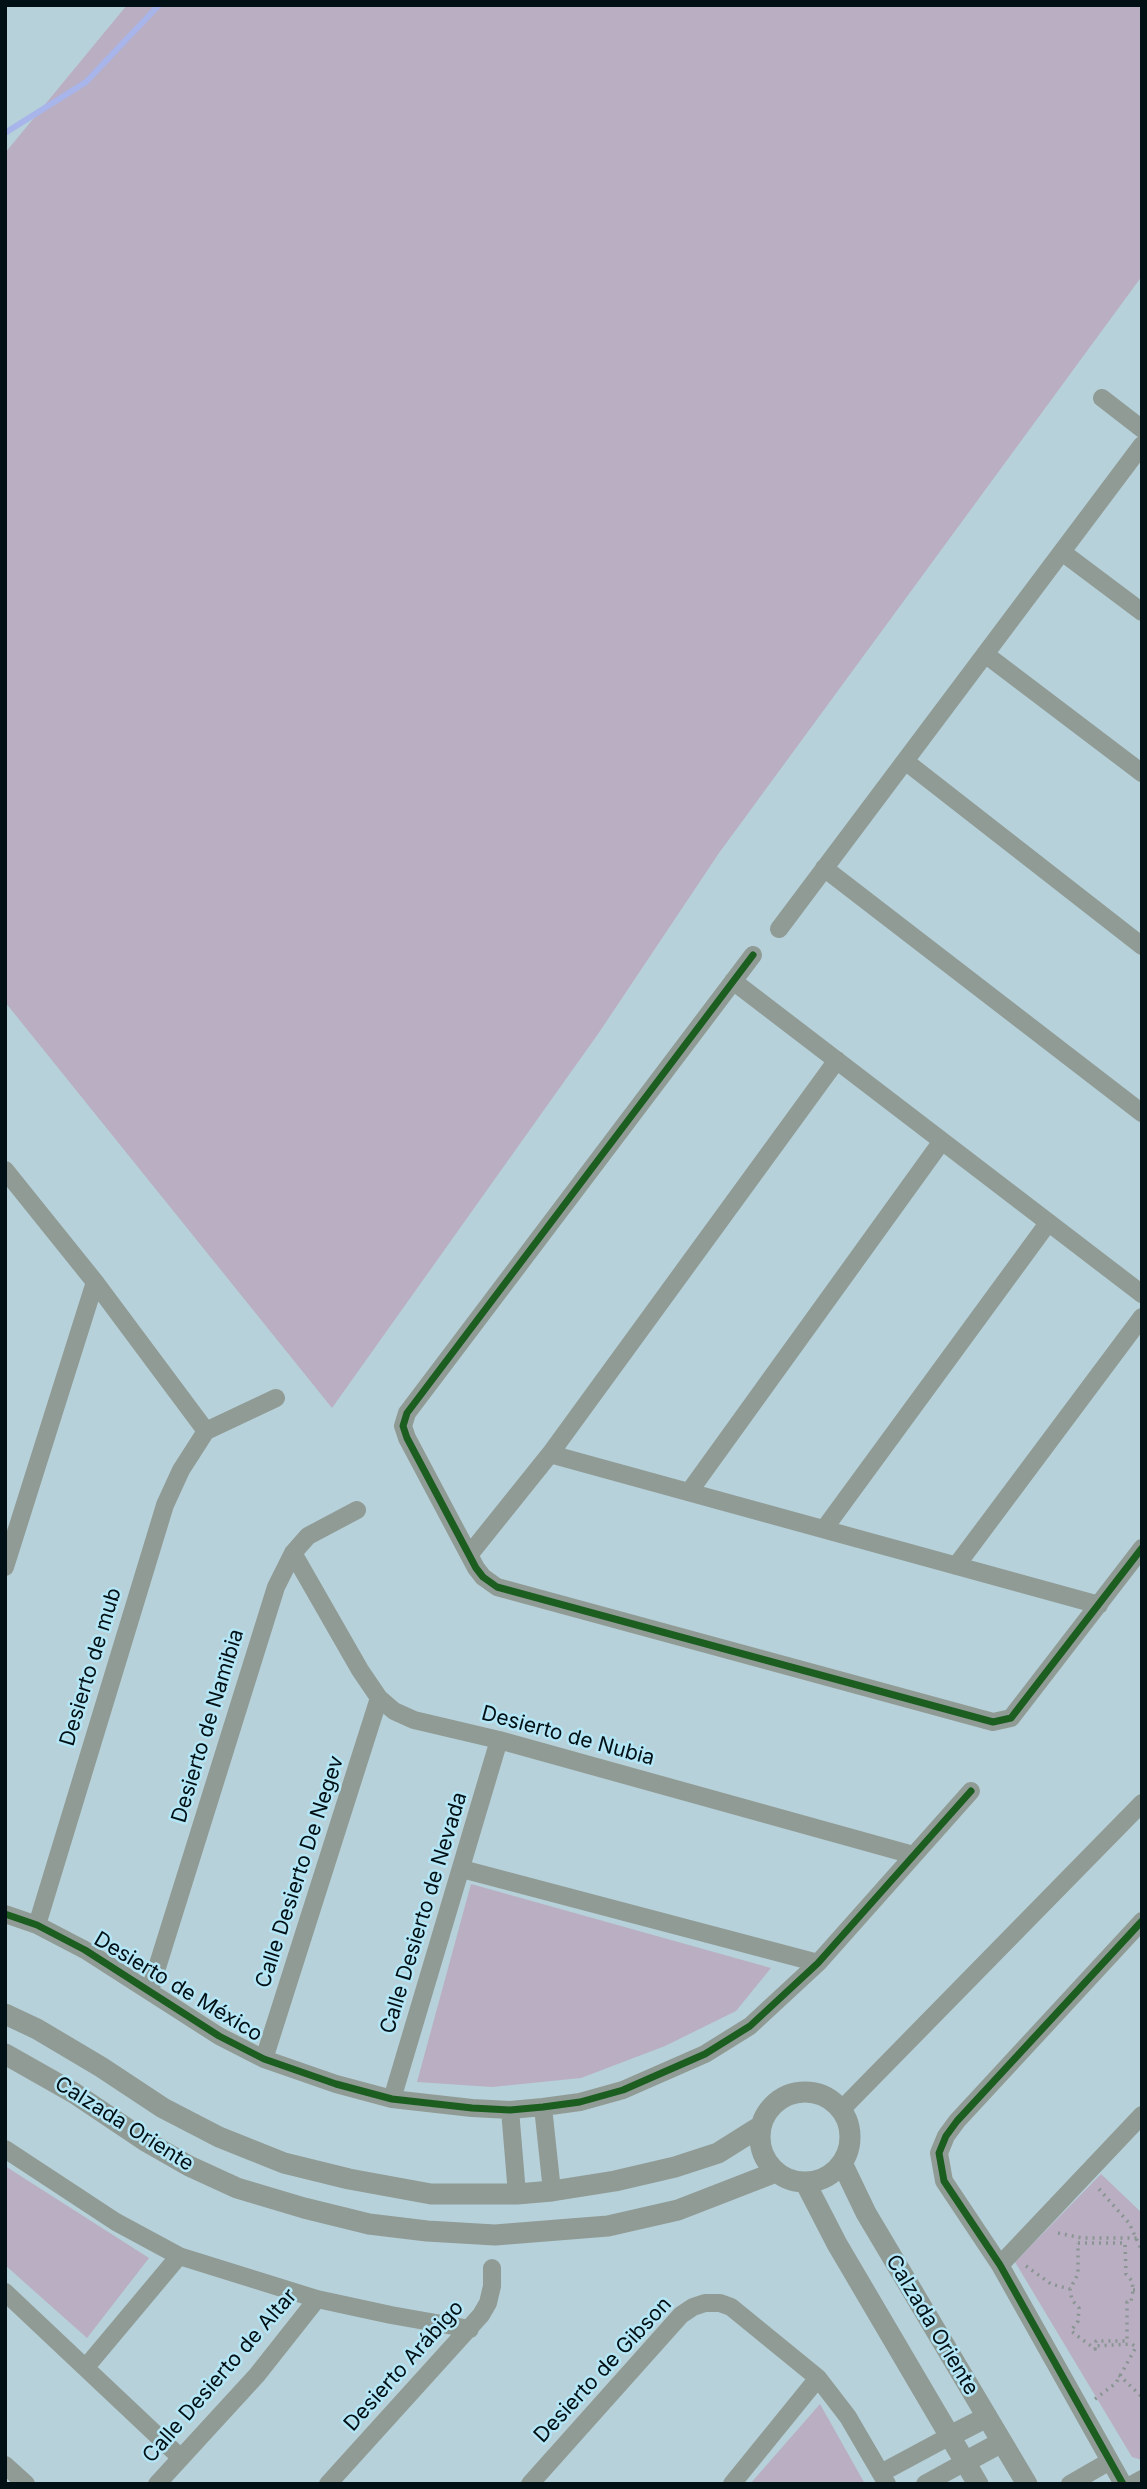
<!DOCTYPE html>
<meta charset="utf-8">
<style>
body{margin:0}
#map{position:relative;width:1147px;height:2489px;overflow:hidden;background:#b6d1d9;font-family:Inter,sans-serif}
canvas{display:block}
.frame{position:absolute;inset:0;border:7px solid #001015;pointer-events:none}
</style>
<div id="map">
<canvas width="1147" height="2489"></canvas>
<div class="frame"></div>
</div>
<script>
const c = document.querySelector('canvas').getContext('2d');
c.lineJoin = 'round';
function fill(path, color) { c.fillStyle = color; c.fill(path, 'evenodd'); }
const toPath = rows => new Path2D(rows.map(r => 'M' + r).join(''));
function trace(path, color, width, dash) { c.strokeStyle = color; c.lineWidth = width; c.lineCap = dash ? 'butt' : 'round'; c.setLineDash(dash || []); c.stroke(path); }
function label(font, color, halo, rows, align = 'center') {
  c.font = font + ' Inter,sans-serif'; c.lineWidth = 5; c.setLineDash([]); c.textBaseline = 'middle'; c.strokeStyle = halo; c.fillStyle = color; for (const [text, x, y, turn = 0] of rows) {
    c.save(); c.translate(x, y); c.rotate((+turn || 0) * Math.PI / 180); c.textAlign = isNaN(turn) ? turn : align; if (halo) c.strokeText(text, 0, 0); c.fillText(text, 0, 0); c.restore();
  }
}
fill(toPath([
 [127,5,1142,5,1142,276,719,853,598,1034,332,1408,5,1002,5,153],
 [471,1884,771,1968,736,2011,665,2046,581,2078,492,2087,417,2082],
 [5,2166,149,2258,87,2338,5,2265],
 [1101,2174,1142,2213,1142,2460,1132,2457,1015,2262],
 [820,2404,865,2484,750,2484]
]), '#baaec2');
trace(toPath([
 [5,133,86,82,159,5]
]), '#a7b5ea', 6);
trace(toPath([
 [1099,2189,1129,2223,1142,2251],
 [1058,2233,1082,2238,1137,2238],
 [1078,2243,1125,2243,1126,2274,1132,2281,1133,2290,1131,2302,1127,2302,1127,2341,1096,2341,1095,2349,1071,2331,1078,2321,1079,2308,1072,2300,1070,2289,1078,2274,1078,2243],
 [1026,2266,1051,2284,1070,2289],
 [1133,2290,1142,2290],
 [1119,2375,1142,2397],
 [1095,2399,1116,2383,1136,2347,1132,2344,1095,2346]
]), '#899592', 3.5, [2, 5]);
trace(toPath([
 [1102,398,1142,429],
 [1062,552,1142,612],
 [985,654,1142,773],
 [905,761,1142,946],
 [824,868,1142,1113],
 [779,929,1142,445],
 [753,955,407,1413,403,1426,407,1438,476,1568,483,1577,497,1587,993,1722,1011,1718,1142,1548],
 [733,981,1142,1294],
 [5,1170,95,1282,206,1431],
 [550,1454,1099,1605],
 [689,1492,942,1141],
 [824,1529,1048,1223],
 [293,1553,360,1670,379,1698,394,1711,414,1720,499,1740,913,1855],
 [469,1555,550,1454,837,1060],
 [956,1566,1142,1317],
 [5,1567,95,1282],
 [462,1869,818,1963],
 [5,1914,37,1925,85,1950,219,2036,264,2059,336,2084,392,2099,472,2108,510,2110,543,2107,580,2102,623,2090,705,2054,750,2026,818,1963,971,1791],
 [37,1925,165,1505,181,1470,206,1431,276,1398],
 [150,1990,276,1587,293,1553,308,1536,357,1510],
 [264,2059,379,1698],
 [392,2099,499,1740],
 [543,2107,552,2191],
 [510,2110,517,2194],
 [841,2110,1142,1803],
 [5,2149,116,2222,179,2256,317,2299,391,2315,470,2329],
 [1000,2265,1142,2115],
 [5,2292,181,2458],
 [86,2367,179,2256],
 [5,2465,26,2484],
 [881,2473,950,2436],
 [157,2484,257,2375,317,2299],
 [328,2484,481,2315,488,2303,492,2286,492,2268],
 [530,2484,681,2315,693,2307,705,2303,720,2303,731,2307,818,2378,848,2417,887,2484],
 [732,2484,818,2378],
 [925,2484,965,2462],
 [1070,2484,1110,2461],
 [1123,2484,1000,2265,944,2181,939,2153,946,2136,957,2121,1142,1921],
 [1133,2484,1142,2479]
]), '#909b95', 18);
trace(toPath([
 [5,2014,37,2029,101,2067,163,2108,219,2137,284,2163,349,2179,431,2194,517,2194,552,2191,615,2181,675,2167,718,2153,761,2126],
 [5,2054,74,2093,147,2142,189,2166,237,2188,304,2208,369,2224,427,2231,495,2235,608,2226,678,2210,776,2172],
 '760 2137a45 45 0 1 1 90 0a45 45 0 1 1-90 0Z',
 [842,2163,866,2213,1027,2484],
 [805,2182,837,2244,978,2484],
 [950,2436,987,2417],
 [965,2462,1002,2442]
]), '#909b95', 21);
trace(toPath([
 [753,955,407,1413,403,1426,407,1438,476,1568,483,1577,497,1587,993,1722,1011,1718,1142,1548],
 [5,1914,37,1925,85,1950,219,2036,264,2059,336,2084,392,2099,472,2108,510,2110,543,2107,580,2102,623,2090,705,2054,750,2026,818,1963,971,1791],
 [1123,2484,1000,2265,944,2181,939,2153,946,2136,957,2121,1142,1921]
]), '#1b5e20', 7);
label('21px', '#001015', '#b4e6f6', [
 ["Desierto de mub",91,1667,-73],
 ["Desierto de Namibia",208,1726,-73],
 ["Desierto de Nubia",568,1736,15],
 ["Calle Desierto De Negev",300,1872,-72],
 ["Calle Desierto de Nevada",424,1913,-73],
 ["Desierto de México",178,1987,31],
 ["Calzada Oriente",124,2124,32],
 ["Calzada Oriente",932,2325,59],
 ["Desierto Arábigo",404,2366,-48],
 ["Desierto de Gibson",603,2370,-47],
 ["Calle Desierto de Altar",220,2376,-49]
]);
</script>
